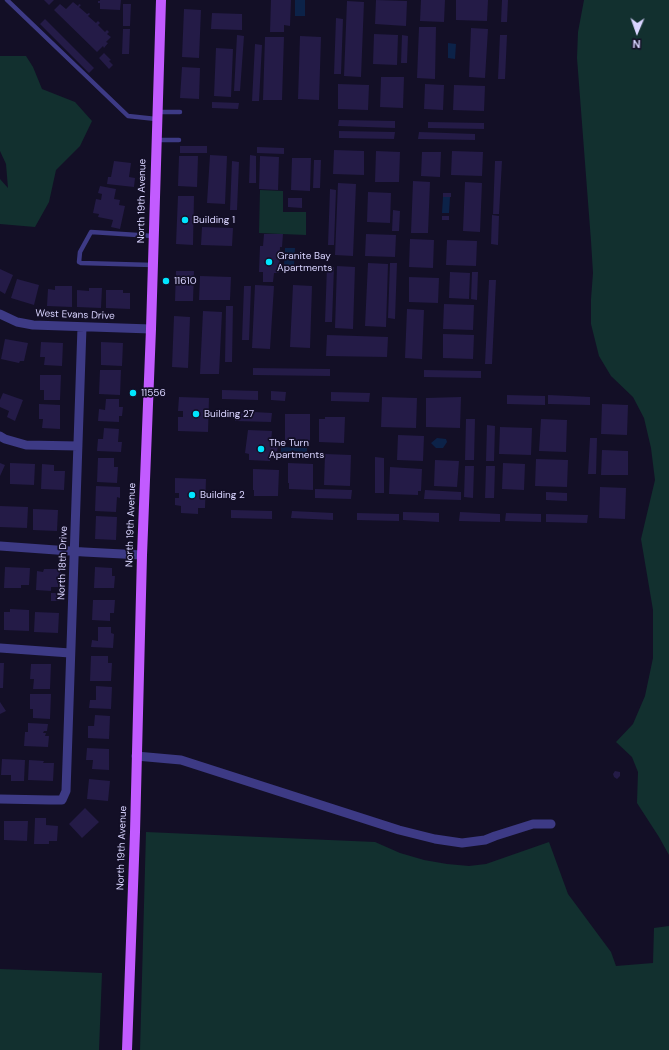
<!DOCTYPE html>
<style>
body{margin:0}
#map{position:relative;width:669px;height:1050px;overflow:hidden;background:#130f26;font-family:"DM Sans",sans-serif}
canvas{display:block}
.north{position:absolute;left:617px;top:12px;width:40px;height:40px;-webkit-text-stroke:3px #130f26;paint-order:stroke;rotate:182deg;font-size:11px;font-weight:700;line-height:16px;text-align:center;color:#d9d4ff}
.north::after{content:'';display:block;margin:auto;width:14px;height:18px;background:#d9d4ff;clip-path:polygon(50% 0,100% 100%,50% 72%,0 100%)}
</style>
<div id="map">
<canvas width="669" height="1050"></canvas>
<div class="north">N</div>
</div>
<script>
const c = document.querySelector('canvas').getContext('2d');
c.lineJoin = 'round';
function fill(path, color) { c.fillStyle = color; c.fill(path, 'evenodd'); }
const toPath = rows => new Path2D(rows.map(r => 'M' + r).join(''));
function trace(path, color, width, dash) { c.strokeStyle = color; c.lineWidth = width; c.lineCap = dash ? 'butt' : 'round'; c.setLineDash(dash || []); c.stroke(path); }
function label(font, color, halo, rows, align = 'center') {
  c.font = font + ' "DM Sans",sans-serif'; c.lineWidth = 3.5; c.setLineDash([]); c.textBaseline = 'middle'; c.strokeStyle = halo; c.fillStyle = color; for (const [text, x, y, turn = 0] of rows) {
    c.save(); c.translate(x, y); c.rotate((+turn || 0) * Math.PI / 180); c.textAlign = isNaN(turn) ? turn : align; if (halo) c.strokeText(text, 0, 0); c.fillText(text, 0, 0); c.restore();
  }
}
fill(toPath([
 [584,0,669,0,669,855,659,837,637,803,638,772,632,757,616,742,633,724,645,696,653,658,653,610,641,539,655,480,651,448,644,418,633,397,611,376,599,356,591,324,591,299,593,273,591,241,577,58,578,32],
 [0,56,26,56,33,67,42,89,75,102,92,121,80,146,56,170,49,202,35,227,0,224,0,179,8,188,6,164,0,151],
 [260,190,283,191,283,212,306,212,306,235,259,233],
 [146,832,375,842,400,853,424,860,447,864,469,866,486,864,549,842,568,894,611,952,616,966,653,963,654,928,669,926,669,1050,140,1050],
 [0,969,102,973,99,1050,0,1050]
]), '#12302f');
fill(toPath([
 [295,0,305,0,305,16,295,16],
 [448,43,456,44,455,59,448,58],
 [443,197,450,197,449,213,442,213],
 [285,248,295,248,294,266,284,266],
 [437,438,446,439,447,442,443,448,436,448,431,443],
 [281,447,307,448,307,453,281,452]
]), '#0c2248');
fill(toPath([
 [44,0,54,0,49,5],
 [100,0,121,0,120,10,100,9,100,3,98,3,98,1,100,1],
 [271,0,291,0,290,26,284,25,284,32,270,32],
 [376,0,407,1,406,26,375,24],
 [421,0,445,0,444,22,420,21],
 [456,0,488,0,487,21,456,20],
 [502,0,508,0,507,22,501,22],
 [347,1,364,2,361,77,344,76],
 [73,2,78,6,79,4,81,5,79,7,87,14,89,13,90,14,88,16,96,23,98,21,100,23,98,25,105,32,107,30,109,32,107,34,111,37,106,42,108,43,104,48,103,46,97,52,54,10,60,4,66,9],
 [123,4,131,4,130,26,123,26],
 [184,9,201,10,199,58,182,57],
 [212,13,242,14,242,30,211,29],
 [336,18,343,19,341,74,334,74],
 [45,19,94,68,89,73,40,24],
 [419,27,436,27,435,79,417,78],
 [471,28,488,29,485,78,469,77],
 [123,29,130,29,129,54,122,54],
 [374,34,398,35,397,65,373,64],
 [237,35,244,36,240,91,234,91],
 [402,35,408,36,407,63,401,63],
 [500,35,507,35,505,79,498,79],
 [300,36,321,37,319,100,298,99],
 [265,37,284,37,282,100,263,100],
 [255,44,262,45,259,101,252,101],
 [216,48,233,49,231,97,214,96],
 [104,53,111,60,109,61,113,65,109,69,99,58],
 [182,67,200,68,199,99,180,98],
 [381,77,404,77,403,108,380,107],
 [338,84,369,85,368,110,338,109],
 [425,84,444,85,443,110,424,109],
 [454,85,485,86,484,111,453,110],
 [212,102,239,103,238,109,212,108],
 [339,120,395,121,395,128,338,126],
 [428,122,484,123,484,129,428,128],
 [339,131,395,132,394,139,339,138],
 [419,132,475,134,475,140,418,139],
 [180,146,207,146,207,153,180,153],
 [257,147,284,148,284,154,257,153],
 [334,150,364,151,364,175,333,174],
 [376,151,400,152,399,182,375,182],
 [452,151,483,152,482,176,451,175],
 [422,152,441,152,440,177,421,176],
 [210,155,227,156,225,204,207,203],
 [250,155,256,156,256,183,249,183],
 [179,156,198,156,197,187,178,186],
 [260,156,279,157,278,190,259,189],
 [292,158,311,158,310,191,291,190],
 [314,160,321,160,320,188,313,188],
 [114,161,131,163,129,177,135,178,134,187,107,184,108,177,111,177],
 [232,161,239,162,237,210,230,210],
 [495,161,502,161,499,214,493,214],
 [413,181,430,182,428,233,411,233],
 [465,182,482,183,480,232,463,231],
 [338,183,356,184,353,256,335,255],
 [100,186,116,189,114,199,120,200,119,205,125,206,120,229,111,227,113,220,98,217,99,214,93,213,96,199,101,200,102,194,98,193],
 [330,189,336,190,334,245,328,245],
 [368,192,391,193,390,223,367,222],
 [443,193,451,193,451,197,443,197],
 [178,196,194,196,193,245,176,244],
 [288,198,302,198,302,208,288,207],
 [393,210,400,211,399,231,392,231],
 [492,215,499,216,498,245,491,244],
 [442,216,449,216,449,220,442,220],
 [202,227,233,228,232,246,201,245],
 [264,234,283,234,282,247,280,247,279,273,274,273,273,282,263,282,263,272,259,272,260,246,263,246],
 [366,234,396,235,395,257,365,256],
 [410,239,434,240,433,268,409,267],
 [447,240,477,241,476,266,446,265],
 [368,263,388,264,386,327,365,326],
 [390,263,397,263,395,319,388,318],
 [327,266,334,267,332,322,325,322],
 [337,266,355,267,353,329,335,328],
 [0,269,13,275,5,294,0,291],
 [176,271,194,271,193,301,175,301],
 [450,272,470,273,469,299,449,298],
 [472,272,478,272,477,300,471,299],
 [200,276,231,277,230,300,199,300],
 [409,277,439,278,438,303,409,302],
 [17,279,39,285,34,305,11,298],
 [489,280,496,280,492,364,485,364],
 [255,285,274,286,270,349,252,348],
 [293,285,312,286,310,348,290,347],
 [55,286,72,286,72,307,47,306,48,289,55,290],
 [244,286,251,286,249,340,242,340],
 [89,288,102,288,101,308,77,307,77,290,89,291],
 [106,290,123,290,123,293,130,293,130,309,106,308],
 [444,304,474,305,473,330,443,329],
 [226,306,233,306,232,362,225,362],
 [407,309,424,310,422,359,405,358],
 [203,311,222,312,219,374,200,374],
 [174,316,190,317,188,368,172,367],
 [443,334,474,335,473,359,443,358],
 [327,335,388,337,387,357,326,356],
 [5,339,28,343,24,361,20,361,19,363,1,359],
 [41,342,63,343,62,366,44,365,45,357,40,357],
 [101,342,123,343,122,366,101,365],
 [253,368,330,369,330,376,253,375],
 [100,370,121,370,120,395,99,394],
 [424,370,481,371,481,378,424,377],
 [40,375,61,375,60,400,44,400,44,390,40,390],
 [222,390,258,391,258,400,222,399],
 [271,391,286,392,285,401,271,400],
 [331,392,370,393,369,402,331,401],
 [3,393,23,400,15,421,7,417,9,411,0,407,0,400],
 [507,395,545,396,545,405,507,404],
 [548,395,590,397,590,405,548,404],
 [179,397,209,398,208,432,178,431,178,417,183,417,183,411,178,411],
 [382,397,417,398,416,428,381,427],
 [461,397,460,428,426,427,426,398],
 [106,399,119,399,119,407,123,407,122,416,119,416,119,422,98,421,99,409,105,410],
 [39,404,60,405,60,429,42,428,43,419,39,419],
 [602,404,628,405,627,435,601,434],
 [235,411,272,413,271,422,235,421],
 [285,414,310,414,310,441,285,440],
 [325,417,345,417,344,443,319,442,319,419,325,419],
 [466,419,475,419,474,460,465,460],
 [541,419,567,420,566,452,539,451],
 [487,425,495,426,494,461,486,461],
 [500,427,532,428,531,455,499,454],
 [104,428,119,429,118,442,122,442,121,452,97,451,98,439,103,439],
 [248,430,272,431,271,442,278,442,277,454,270,454,270,461,249,460,249,454,245,453],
 [398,435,424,436,423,461,397,460],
 [590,438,597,438,596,474,588,474],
 [602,450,628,451,628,475,601,475],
 [325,454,351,455,350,486,324,485],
 [375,457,384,458,384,493,375,493],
 [98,458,114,458,114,467,118,467,117,483,97,482],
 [536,459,568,460,567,487,535,486],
 [435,460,459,461,457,487,434,486],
 [0,463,5,465,0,476],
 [10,463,35,464,34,485,10,484],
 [288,463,313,464,313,490,289,489,289,483,288,483],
 [503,463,525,464,524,490,502,489],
 [42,464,54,465,54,471,65,471,64,490,41,489],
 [465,466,474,466,473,498,464,497],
 [486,466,495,466,494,498,485,498],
 [390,467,422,469,421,491,418,491,418,495,389,494],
 [253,469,279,470,278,496,254,496,254,490,253,490],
 [175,478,206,479,205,508,198,508,198,514,181,513,181,506,175,505,175,498,179,498,179,493,175,493],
 [96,486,120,487,120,498,117,497,116,512,95,511],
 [600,487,626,488,625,519,599,518],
 [315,489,352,490,351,499,315,498],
 [425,490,461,492,461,500,424,499],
 [546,492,567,493,567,501,546,500],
 [0,506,28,507,27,528,0,527],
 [33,509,58,510,57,531,33,530],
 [231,510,272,511,272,519,231,518],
 [292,511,333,513,333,520,291,518],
 [403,512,439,513,439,522,403,520],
 [460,512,500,514,500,522,459,521],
 [357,513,399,514,399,521,357,520],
 [506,513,541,514,541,522,505,521],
 [546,514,588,515,587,523,546,522],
 [96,516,117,517,116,540,95,539],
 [5,567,30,568,29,585,21,585,21,588,4,588],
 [95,567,112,568,112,576,115,576,114,588,94,588],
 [44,569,61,569,60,587,51,587,51,591,36,590,37,571,43,572],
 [51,593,60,593,59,601,51,601],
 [93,600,115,600,114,613,110,613,110,621,92,620],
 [10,609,29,610,29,631,4,630,4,612,10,612],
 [35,612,59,613,58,633,34,632],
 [98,627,111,627,111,633,114,634,113,648,91,647,92,640,98,641],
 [91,656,108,656,108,663,112,663,111,681,90,681],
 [0,663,4,663,3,688,0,688],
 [31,664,51,664,50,689,33,689,34,679,30,679],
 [96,686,112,687,111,709,89,708,90,700,96,700],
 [30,694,51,694,50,719,33,718,33,709,30,709],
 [0,702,6,711,0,714],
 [95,715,110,716,109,739,88,738,88,726,94,726],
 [28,723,48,724,47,731,44,731,43,733,46,733,45,736,49,736,48,747,24,746,25,732,28,732],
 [87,748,109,749,109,770,92,769,93,760,86,760],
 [2,759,25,760,24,781,11,781,11,775,1,775],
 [29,760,44,761,43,763,54,763,53,781,28,780],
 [615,771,620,772,620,776,617,779,614,777,613,774],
 [89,779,110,781,108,801,87,799],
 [85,808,99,822,82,838,69,824],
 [35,818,46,818,46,825,58,826,57,841,49,841,49,844,34,844],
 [4,821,28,821,27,841,4,840]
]), '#241b47');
trace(toPath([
 [7,0,128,116,156,119],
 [157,112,180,112],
 [156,140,179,140],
 [153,265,81,263,79,262,80,252,91,232,153,236]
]), '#3d3a85', 4.5);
trace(toPath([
 [0,314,17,322,33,325,151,329],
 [0,436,5,439,26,445,78,446],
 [0,546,84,552,142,555],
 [0,648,70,653],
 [136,756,181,760,399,830,435,839,462,843,485,840,495,836,533,824,551,824],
 [0,799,50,800,62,800,66,791,82,327]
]), '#3d3a85', 9);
trace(toPath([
 [127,1050,135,832,142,555,151,329,161,0]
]), '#c25bff', 10);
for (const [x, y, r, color] of [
 [185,220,4,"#00e5ff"],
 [269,262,4,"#00e5ff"],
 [166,281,4,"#00e5ff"],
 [133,393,4,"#00e5ff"],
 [196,414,4,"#00e5ff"],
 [261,449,4,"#00e5ff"],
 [192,495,4,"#00e5ff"]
]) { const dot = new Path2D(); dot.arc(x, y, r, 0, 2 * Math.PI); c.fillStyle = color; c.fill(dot); trace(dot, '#130f26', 1.5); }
label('10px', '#d9d4ff', '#130f26', [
 ["North 19th Avenue",142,201,-89],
 ["West Evans Drive",75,315,2],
 ["North 19th Avenue",131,525,-88],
 ["North 18th Drive",63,563,-88],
 ["North 19th Avenue",122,848,-88]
]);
label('10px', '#d9d4ff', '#130f26', [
 ["Building 1",193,220],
 ["Granite Bay",277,256],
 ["Apartments",277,268],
 ["11610",174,281],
 ["11556",141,393],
 ["Building 27",204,414],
 ["The Turn",269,443],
 ["Apartments",269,455],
 ["Building 2",200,495]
], 'left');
</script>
